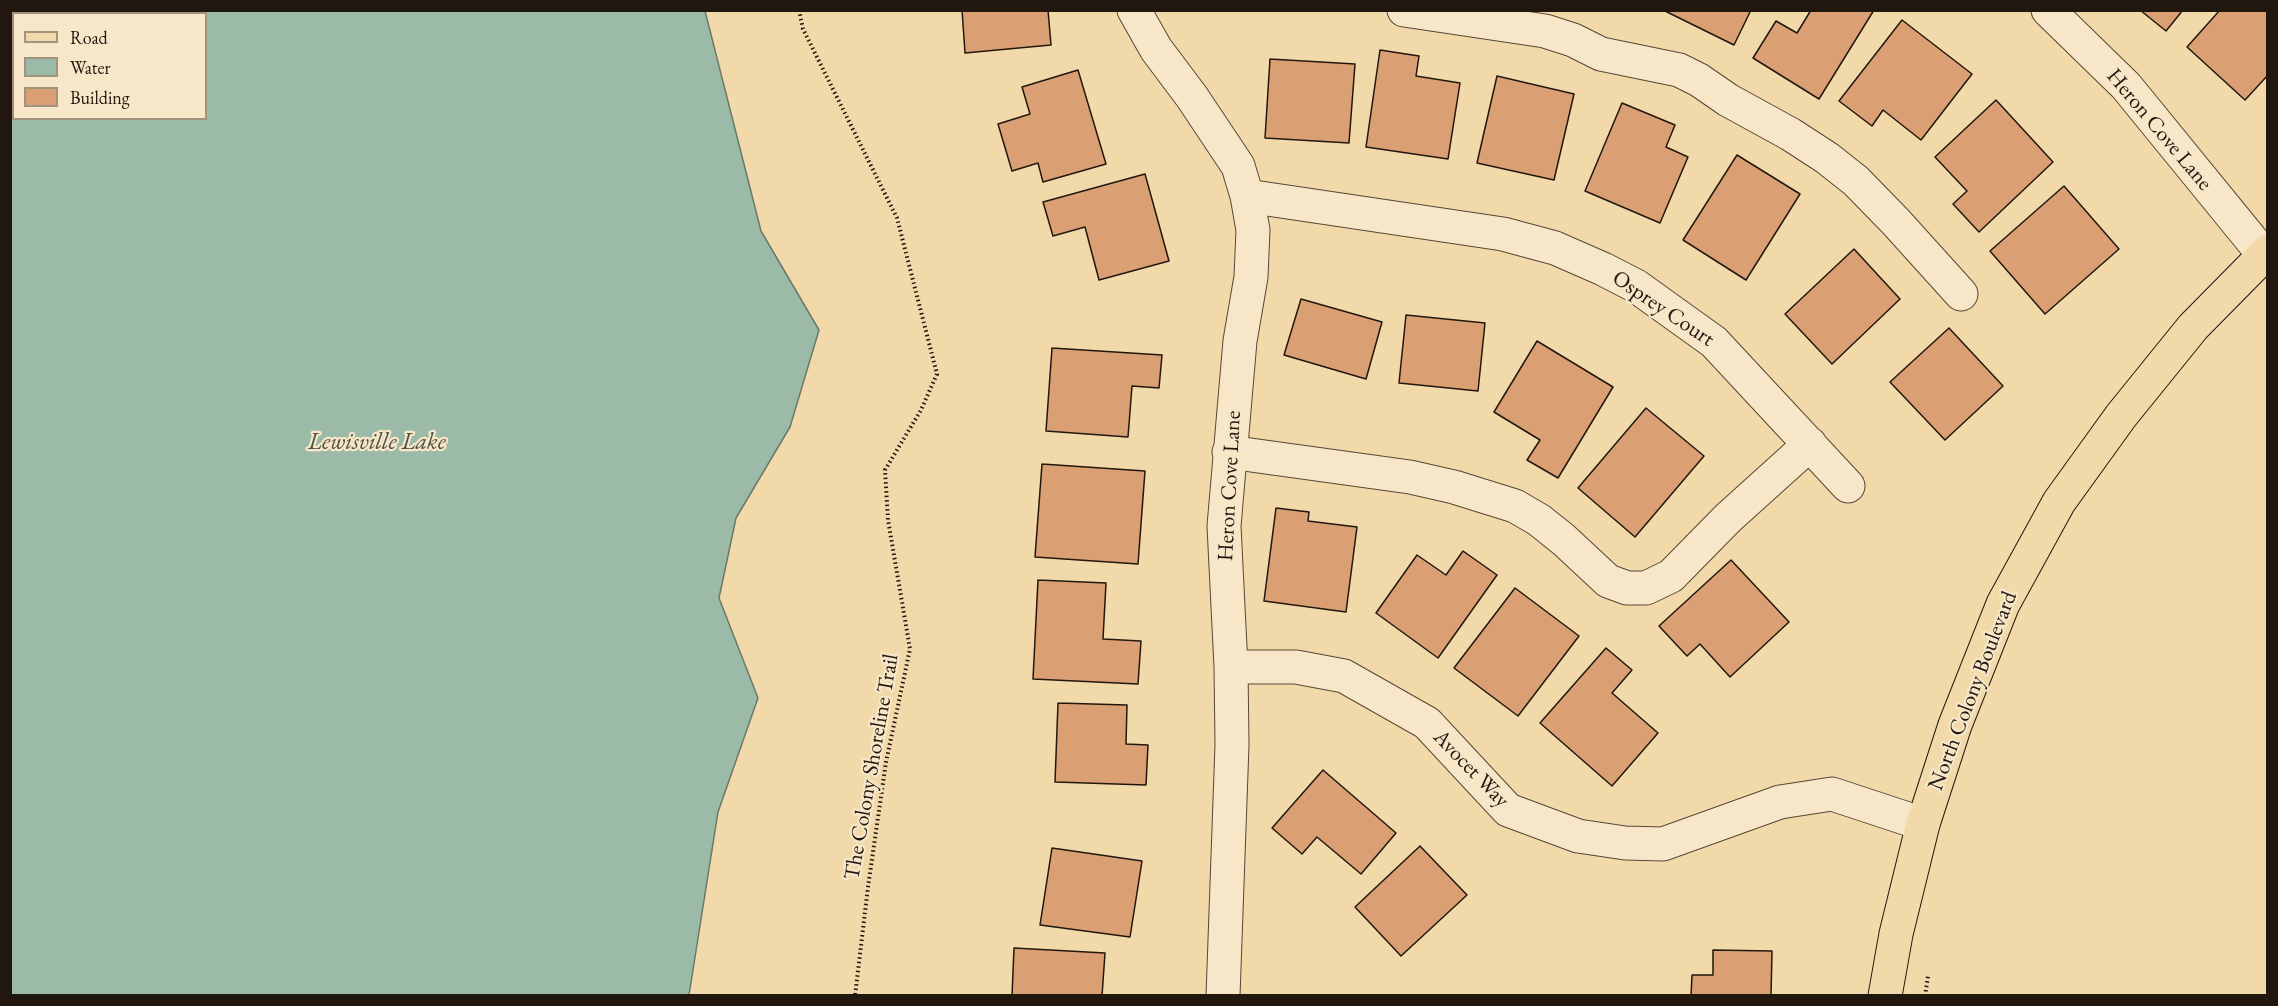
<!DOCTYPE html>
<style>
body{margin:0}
#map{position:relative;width:2278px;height:1006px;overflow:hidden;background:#f2d9a9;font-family:"EB Garamond",serif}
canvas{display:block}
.frame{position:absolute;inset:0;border:12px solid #21170f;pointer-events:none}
.legend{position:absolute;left:12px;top:12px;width:195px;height:108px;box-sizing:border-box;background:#f7e6c7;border:2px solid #a1937d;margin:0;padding:8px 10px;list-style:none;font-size:18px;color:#21170f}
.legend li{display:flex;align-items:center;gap:12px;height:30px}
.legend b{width:30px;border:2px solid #a1937d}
</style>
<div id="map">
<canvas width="2278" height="1006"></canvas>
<div class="frame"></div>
<ul class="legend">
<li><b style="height:8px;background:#f2d9a9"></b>Road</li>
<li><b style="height:16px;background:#9bbaa7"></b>Water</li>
<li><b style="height:16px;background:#daa073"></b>Building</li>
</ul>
</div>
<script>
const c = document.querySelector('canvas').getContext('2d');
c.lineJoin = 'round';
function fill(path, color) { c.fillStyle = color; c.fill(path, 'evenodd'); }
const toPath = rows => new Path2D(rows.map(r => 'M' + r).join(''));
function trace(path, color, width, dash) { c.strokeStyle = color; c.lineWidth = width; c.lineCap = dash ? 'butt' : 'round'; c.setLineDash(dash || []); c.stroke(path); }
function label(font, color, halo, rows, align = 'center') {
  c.font = font + ' "EB Garamond",serif'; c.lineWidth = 4.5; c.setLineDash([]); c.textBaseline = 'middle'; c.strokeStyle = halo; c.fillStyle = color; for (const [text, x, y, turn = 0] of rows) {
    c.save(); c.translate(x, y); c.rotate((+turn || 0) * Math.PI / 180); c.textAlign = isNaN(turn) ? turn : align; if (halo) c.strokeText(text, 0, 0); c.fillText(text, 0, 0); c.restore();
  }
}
const water = toPath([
 [10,11,705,11,761,231,819,330,790,427,736,518,719,598,758,698,718,812,689,995,11,995,10,11],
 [14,14,206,14,206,118,14,118,14,14]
]);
fill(water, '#9bbaa7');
trace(water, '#6a796a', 1.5);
const building = toPath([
 [962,10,1048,10,1051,45,965,53,962,10],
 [1663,10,1751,10,1734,45,1663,10],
 [1811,10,1874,10,1819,99,1753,58,1776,21,1797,33,1811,10],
 [2140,10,2183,10,2166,31,2140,10],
 [2220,10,2268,10,2268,75,2245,100,2187,47,2220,10],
 [1902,20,1972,74,1921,140,1883,110,1872,126,1839,101,1902,20],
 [1380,50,1419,56,1416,76,1460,83,1448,159,1366,147,1380,50],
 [1270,59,1355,64,1349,143,1265,138,1270,59],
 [1078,70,1106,164,1043,182,1038,163,1012,171,998,124,1030,114,1022,87,1078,70],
 [1497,76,1574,94,1554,180,1477,163,1497,76],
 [1996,100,2053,162,1979,232,1953,204,1967,191,1935,157,1996,100],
 [1622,103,1675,125,1666,147,1688,157,1660,223,1585,191,1622,103],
 [1737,155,1800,194,1746,280,1683,240,1737,155],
 [1145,174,1169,261,1099,280,1085,227,1053,236,1043,202,1145,174],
 [2064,186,2119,249,2045,314,1990,251,2064,186],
 [1854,249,1900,299,1832,364,1785,314,1854,249],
 [1301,299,1382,322,1366,379,1284,355,1301,299],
 [1406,315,1485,323,1478,391,1399,383,1406,315],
 [1949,328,2003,386,1945,440,1890,382,1949,328],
 [1537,341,1613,387,1558,478,1527,460,1540,440,1494,412,1537,341],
 [1052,348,1162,355,1159,388,1132,386,1128,437,1046,431,1052,348],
 [1646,408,1704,456,1635,537,1578,488,1646,408],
 [1042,464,1145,471,1138,564,1035,557,1042,464],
 [1276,508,1309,512,1308,521,1357,527,1346,612,1264,601,1276,508],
 [1463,551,1497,575,1438,658,1376,613,1417,555,1446,575,1463,551],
 [1731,560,1789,622,1730,677,1700,644,1687,656,1659,626,1731,560],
 [1038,580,1106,583,1103,639,1141,641,1138,684,1033,679,1038,580],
 [1515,588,1579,636,1518,716,1454,668,1515,588],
 [1606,648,1632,670,1612,693,1658,733,1612,786,1540,723,1606,648],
 [1058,703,1127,705,1126,744,1148,745,1146,785,1055,782,1058,703],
 [1323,770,1396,833,1361,874,1317,837,1302,854,1272,828,1323,770],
 [1420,846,1467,895,1401,956,1355,907,1420,846],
 [1052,848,1142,861,1130,937,1040,925,1052,848],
 [1014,948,1105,953,1102,996,1012,996,1014,948],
 [1713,950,1772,951,1771,996,1691,996,1692,975,1713,975,1713,950]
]);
fill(building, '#daa073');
trace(building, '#21170f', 1.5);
const minor = toPath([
 [1134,10,1156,49,1192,97,1238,166,1247,196,1253,230,1251,277,1240,341,1224,526,1231,667,1232,745,1223,996],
 [1404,10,1545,31,1573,40,1601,54,1679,70,1699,80,1728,100,1790,134,1827,158,1856,181,1896,222,1961,294],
 [2048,10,2126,86,2268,260],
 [1247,196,1503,234,1555,248,1603,269,1636,286,1714,342,1848,486],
 [1229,452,1410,477,1454,487,1515,506,1539,520,1564,540,1608,581,1627,588,1646,588,1671,576,1728,518,1810,444],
 [1231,667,1296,667,1344,676,1427,723,1508,810,1578,836,1625,843,1663,844,1780,802,1832,794,1923,824]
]);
const major = toPath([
 [1885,996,1896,934,1923,824,1955,725,2003,604,2059,502,2121,416,2193,327,2268,251]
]);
trace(minor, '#554836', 35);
trace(major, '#21170f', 35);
trace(toPath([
 [799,10,803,29,897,218,937,374,921,410,885,470,888,520,910,649,886,762,868,887,855,996],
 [1925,996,1928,976]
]), '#21170f', 4, [1.5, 3]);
trace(minor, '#f7e6c7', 33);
trace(major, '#f2d9a9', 33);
label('22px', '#21170f', '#f7e6c7', [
 ["Heron Cove Lane",2159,130,50],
 ["Osprey Court",1663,309,34],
 ["Heron Cove Lane",1230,486,-87],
 ["North Colony Boulevard",1973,691,-69],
 ["The Colony Shoreline Trail",872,767,-80],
 ["Avocet Way",1471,769,46]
]);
label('italic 24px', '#4c5044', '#f7e6c7', [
 ["Lewisville Lake",377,442]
]);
</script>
